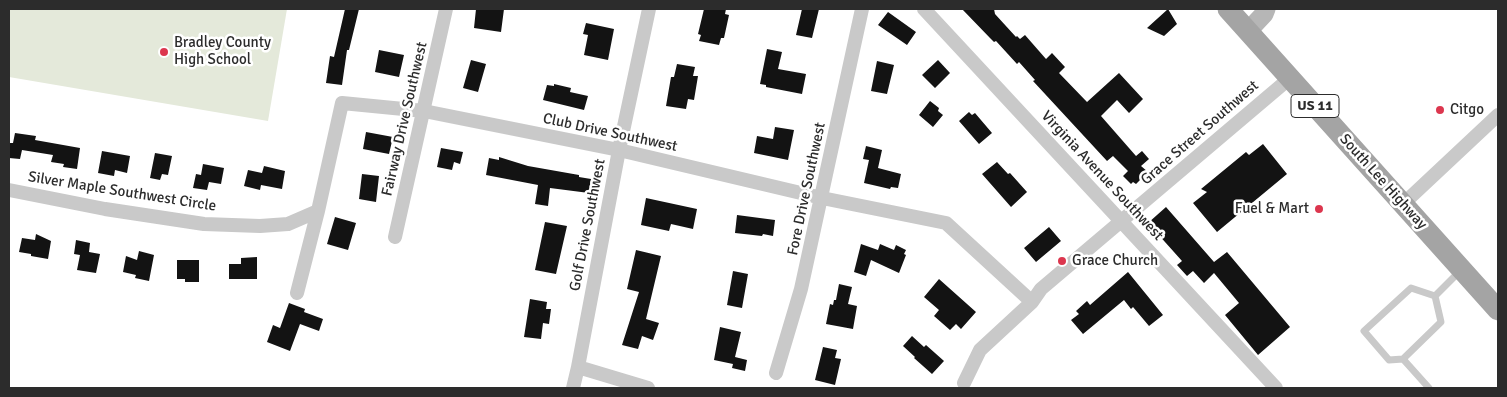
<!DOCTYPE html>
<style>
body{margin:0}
#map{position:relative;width:1507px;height:397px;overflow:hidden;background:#fff;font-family:Signika,sans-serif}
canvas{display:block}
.frame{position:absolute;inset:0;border:10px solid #2c2c2c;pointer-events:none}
</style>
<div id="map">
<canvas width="1507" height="397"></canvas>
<div class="frame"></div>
</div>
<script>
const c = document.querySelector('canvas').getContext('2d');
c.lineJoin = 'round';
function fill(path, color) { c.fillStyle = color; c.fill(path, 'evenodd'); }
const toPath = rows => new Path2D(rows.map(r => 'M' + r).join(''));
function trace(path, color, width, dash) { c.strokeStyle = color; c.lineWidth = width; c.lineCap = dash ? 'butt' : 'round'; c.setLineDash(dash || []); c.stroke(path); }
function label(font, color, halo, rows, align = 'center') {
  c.font = font + ' Signika,sans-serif'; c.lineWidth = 5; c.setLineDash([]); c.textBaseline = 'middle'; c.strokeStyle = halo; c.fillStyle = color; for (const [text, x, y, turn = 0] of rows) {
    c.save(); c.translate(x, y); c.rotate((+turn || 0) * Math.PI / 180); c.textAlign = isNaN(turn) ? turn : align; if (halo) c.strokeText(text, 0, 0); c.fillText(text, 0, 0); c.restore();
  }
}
fill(toPath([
 [9,9,287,9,268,121,9,77]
]), '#e4e9da');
fill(toPath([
 [345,9,359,9,349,50,347,50,342,85,326,83,330,56,334,57],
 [476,9,504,9,501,32,474,28],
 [704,9,726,9,725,14,729,15,724,38,721,38,719,45,699,41,701,35,698,34],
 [802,9,819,9,812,38,796,35],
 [962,9,994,9,995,14,1016,37,1017,36,1020,39,1025,35,1046,59,1052,53,1065,67,1059,73,1087,102,1119,73,1143,99,1129,113,1117,100,1101,116,1136,156,1142,151,1149,159,1141,166,1148,172,1136,184,1133,182,1131,184,1123,176,1128,171,1113,156,1107,161,1033,81,1035,80,1019,62,1017,64,996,41,994,42,990,38],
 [1168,9,1177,24,1164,36,1147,28],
 [888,12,916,32,907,45,878,25],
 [586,23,614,29,608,60,584,55,588,35,583,34],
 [767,49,782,52,778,69,806,74,802,94,766,87,766,85,760,84],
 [379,50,404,55,399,77,375,72],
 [471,60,486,64,478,92,463,88],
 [938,60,950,73,935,88,922,75],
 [877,61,894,65,887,94,871,91],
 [677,64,695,67,693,76,698,76,694,100,688,99,686,109,666,106,671,77,674,77],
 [554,84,571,88,570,92,588,96,584,110,543,100,547,85,554,86],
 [930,101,939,108,938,111,943,115,933,127,919,115],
 [969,112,972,115,975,113,992,133,979,144,959,121],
 [775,127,794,130,788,160,754,153,757,136,773,139],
 [366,132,393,137,389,154,363,149],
 [15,133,36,136,35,140,80,148,77,169,63,167,64,164,51,162,53,155,22,150,20,159,9,158,9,143,13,143],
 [1263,144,1287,174,1217,232,1193,203,1207,192,1201,189,1246,152,1249,155],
 [866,146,882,150,878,168,901,174,898,188,891,187,890,189,864,183,869,160,863,159],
 [441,148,463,152,460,164,454,162,452,170,437,167],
 [102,151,130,156,127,173,115,170,114,176,98,173],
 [155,153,172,156,168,175,162,174,160,180,150,178],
 [499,157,528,166,579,175,579,177,591,179,589,193,550,188,548,206,535,204,538,185,486,175,489,158,499,160],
 [997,162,1008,174,1010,173,1027,192,1011,207,982,174],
 [203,164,224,168,221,184,209,182,207,190,193,188,196,174,201,175],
 [264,166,285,171,282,189,261,185,260,190,244,186,248,170,262,173],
 [362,174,379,176,376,202,359,199],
 [646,198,697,209,693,229,671,224,669,231,641,225],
 [1166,207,1214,262,1227,252,1290,327,1258,355,1225,315,1239,303,1214,273,1204,283,1193,271,1187,276,1177,265,1182,261,1148,223],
 [737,215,775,220,773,236,763,234,762,236,735,233],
 [335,217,356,223,348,250,327,244],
 [545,222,567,226,556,274,535,270],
 [1049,227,1061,241,1036,262,1024,248],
 [36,234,51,241,48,259,31,256,31,254,19,252,22,238,35,240],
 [76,240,90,243,89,252,100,254,96,273,77,270,80,255,74,254],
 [861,244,878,250,880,244,894,250,896,245,906,250,904,254,906,255,899,273,871,260,866,276,854,272],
 [636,250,661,256,646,319,659,323,653,340,642,336,638,349,622,345,639,292,627,289],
 [139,251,154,255,149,281,135,278,136,275,123,272,126,256,137,260],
 [257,257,257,279,229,279,229,264,241,264,241,258],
 [177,260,199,260,199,282,185,282,185,279,177,279],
 [733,271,748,274,742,308,727,305],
 [1128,272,1163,315,1149,326,1133,307,1131,309,1124,300,1083,334,1071,320,1079,314,1076,311,1087,301,1090,305],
 [939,279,976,312,961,329,956,324,950,330,934,316,939,310,924,297],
 [839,284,852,287,848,304,857,306,853,329,826,324,830,304,833,305,834,300,836,300],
 [530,299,547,302,546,309,551,309,549,324,543,323,541,339,524,337],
 [289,303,305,309,304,312,323,319,319,331,300,324,290,351,267,342,273,325,280,328],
 [720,327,741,332,735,357,747,360,745,371,732,368,733,364,714,360],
 [912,336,924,347,926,345,944,361,932,374,914,358,915,357,903,346],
 [823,347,837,350,835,358,841,359,835,385,815,380]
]), '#131313');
trace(toPath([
 [1403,359,1389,360,1364,331,1411,288,1435,296],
 [1429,388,1403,359,1441,322,1435,296,1460,271]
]), '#c9c9c9', 7);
trace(toPath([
 [924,9,1276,388],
 [9,190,105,209,204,224,260,226,288,224,318,211],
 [1402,205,1498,115],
 [395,237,446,9],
 [297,293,318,211,342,103,424,111,619,150,822,198,946,223,1032,302],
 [578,367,648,388],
 [776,373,801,289,862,9],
 [964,383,980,350,1032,302,1041,289,1290,78],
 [573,388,578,367,619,150,649,9]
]), '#c9c9c9', 14);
trace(toPath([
 [1249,30,1264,14,1266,9]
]), '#b6b6b6', 19);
trace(toPath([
 [1228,9,1498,310]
]), '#a4a4a4', 21);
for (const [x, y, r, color] of [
 [164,52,5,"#dc364e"],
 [1440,110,5,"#dc364e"],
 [1319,209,5,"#dc364e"],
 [1062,261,5,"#dc364e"]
]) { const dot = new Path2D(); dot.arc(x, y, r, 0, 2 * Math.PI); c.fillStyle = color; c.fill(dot); trace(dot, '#fff', 2); }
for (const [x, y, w] of [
 [1315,106,48]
]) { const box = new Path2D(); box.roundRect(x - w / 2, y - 11.5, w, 23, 4); c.fillStyle = '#fff'; c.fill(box); trace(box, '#2c2c2c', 1); }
label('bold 14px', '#2c2c2c', null, [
 ["US 11",1315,106]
]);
label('15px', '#2c2c2c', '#fff', [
 ["Bradley County",174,43],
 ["High School",174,60],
 ["Citgo",1450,110],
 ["Fuel & Mart",1309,209,"right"],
 ["Grace Church",1072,261]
], 'left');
label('15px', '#2c2c2c', '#fff', [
 ["Fairway Drive Southwest",405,119,-77],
 ["Club Drive Southwest",610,133,12],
 ["Grace Street Southwest",1200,133,-41],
 ["Virginia Avenue Southwest",1102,176,47],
 ["South Lee Highway",1383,182,48],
 ["Fore Drive Southwest",807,189,-78],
 ["Silver Maple Southwest Circle",122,192,9],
 ["Golf Drive Southwest",588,225,-79]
]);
</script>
